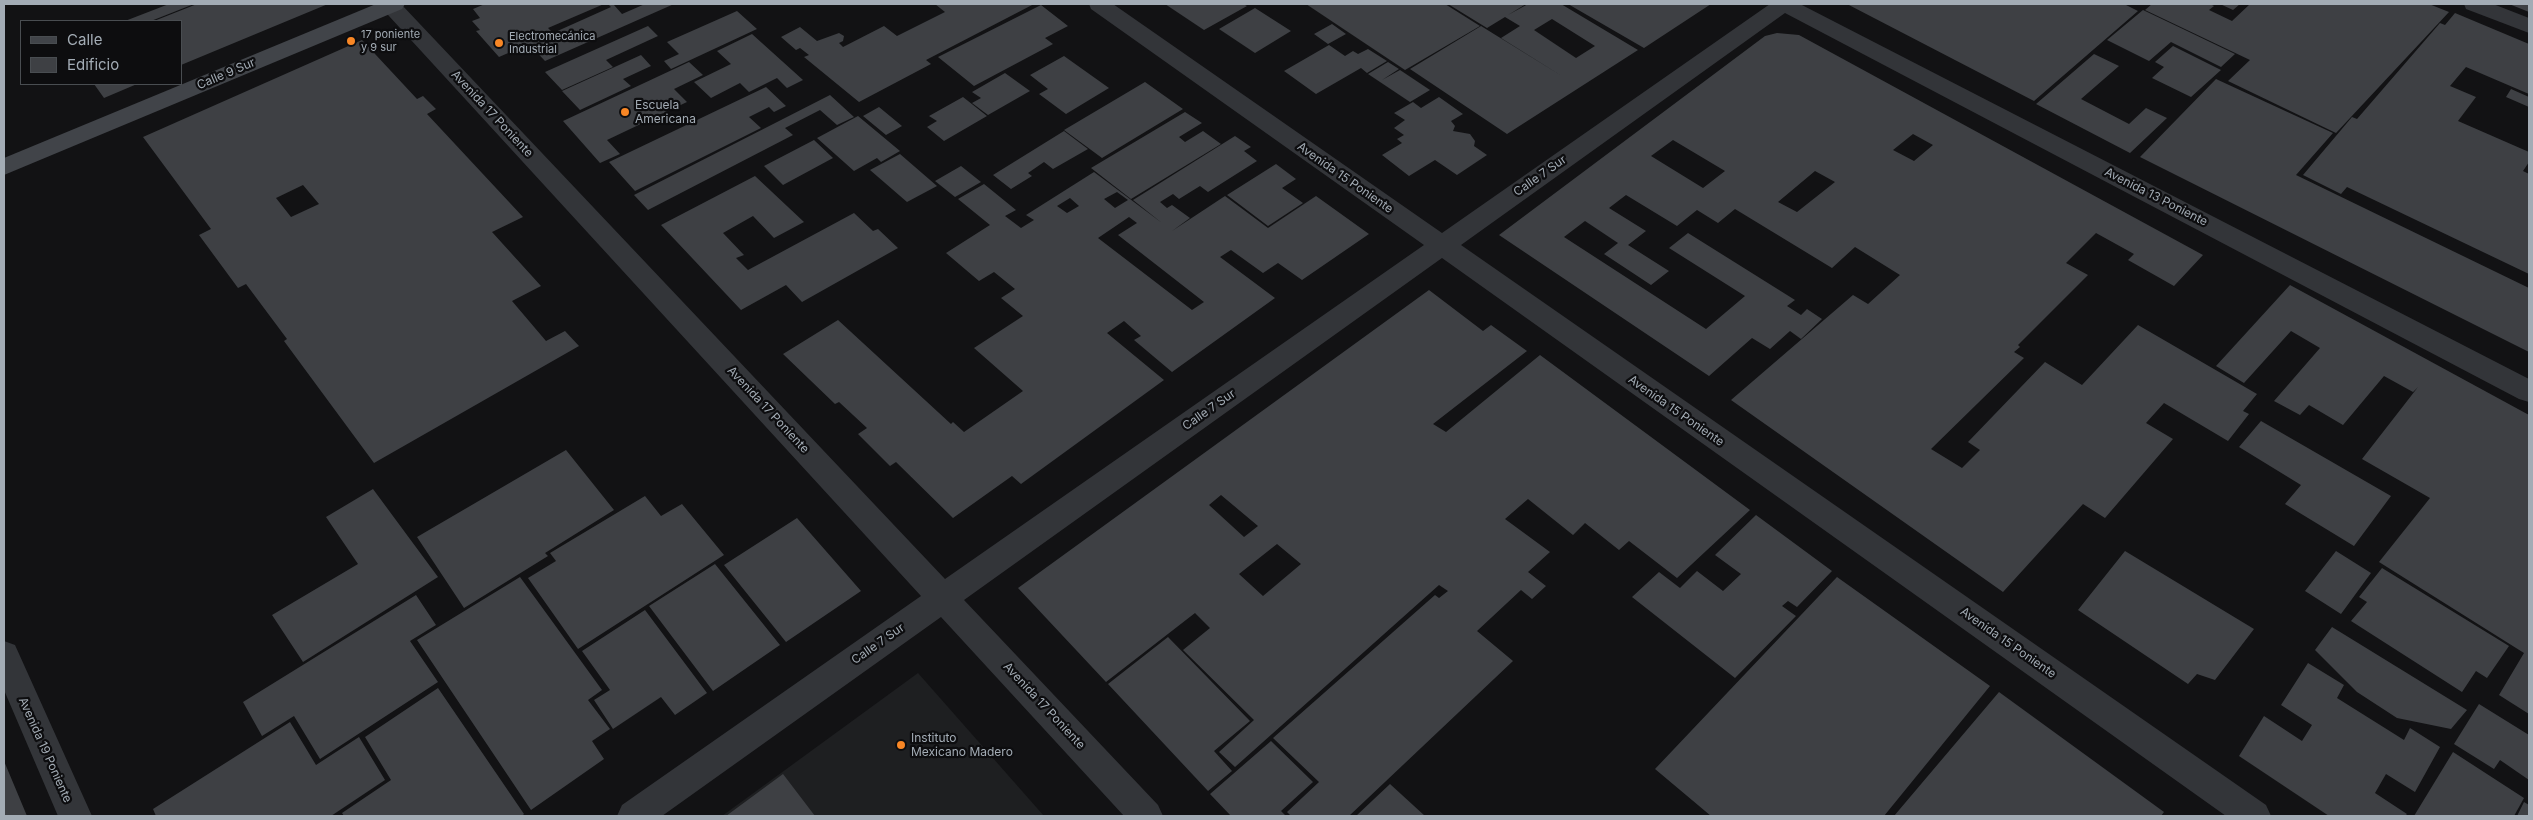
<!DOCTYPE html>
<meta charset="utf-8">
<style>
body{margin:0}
#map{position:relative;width:2533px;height:820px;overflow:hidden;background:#121214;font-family:Inter,sans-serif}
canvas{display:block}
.frame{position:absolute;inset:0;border:5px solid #a3acb5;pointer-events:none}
.legend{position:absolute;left:20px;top:20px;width:162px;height:65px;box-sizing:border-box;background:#0d0d0f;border:1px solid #494d51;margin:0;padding:6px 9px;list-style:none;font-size:15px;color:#a3acb5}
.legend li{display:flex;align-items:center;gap:10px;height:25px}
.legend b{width:25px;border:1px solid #494d51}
</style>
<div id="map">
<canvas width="2533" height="820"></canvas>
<div class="frame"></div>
<ul class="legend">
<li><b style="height:6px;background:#414449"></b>Calle</li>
<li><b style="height:14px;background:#3e4044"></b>Edificio</li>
</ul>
</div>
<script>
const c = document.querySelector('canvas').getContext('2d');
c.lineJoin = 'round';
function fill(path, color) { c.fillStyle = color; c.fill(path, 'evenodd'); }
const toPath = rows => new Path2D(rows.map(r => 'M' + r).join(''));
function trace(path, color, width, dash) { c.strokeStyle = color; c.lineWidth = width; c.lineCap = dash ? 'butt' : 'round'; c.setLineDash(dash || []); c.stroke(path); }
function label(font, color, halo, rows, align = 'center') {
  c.font = font + ' Inter,sans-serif'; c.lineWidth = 4.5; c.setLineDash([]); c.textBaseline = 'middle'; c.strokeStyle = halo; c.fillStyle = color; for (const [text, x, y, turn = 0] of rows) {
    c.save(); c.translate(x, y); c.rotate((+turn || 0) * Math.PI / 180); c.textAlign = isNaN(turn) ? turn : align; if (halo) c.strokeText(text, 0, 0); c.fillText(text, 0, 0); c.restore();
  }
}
fill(toPath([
 [918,673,1044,816,722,816]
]), '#1e1f21');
fill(toPath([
 [169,4,194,4,151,21,125,21],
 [197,4,328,4,181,65,181,21,154,21],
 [485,4,604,4,548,28,553,33,611,7,608,4,618,4,614,5,622,14,645,4,674,4,545,61,529,44,499,57,476,31,480,30,472,21,480,18,473,9],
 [935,4,1034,4,926,60,931,64,859,102,804,57,809,55,800,48,796,50,781,37,800,27,817,41,839,33,844,36,843,41,839,43,843,47,884,26,897,36,945,12],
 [1165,4,1243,4,1247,6,1204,30],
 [1306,4,1445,4,1480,26,1405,70],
 [1448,4,1526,4,1508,15,1528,4,1561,4,1638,50,1507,134,1410,69,1481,26,1565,78,1501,38,1520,26,1505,17,1487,28],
 [1552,19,1595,46,1576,58,1534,30],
 [1568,4,1711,4,1644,48],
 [1847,4,2124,4,2138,11,2034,101],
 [2152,4,2210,4,2214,6,2209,10,2232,21,2250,4,2429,4,2449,12,2336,133,2228,81,2250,60,2145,10],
 [2220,4,2240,4,2233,10],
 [2509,4,2529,4,2529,12],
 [1041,5,1068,26,1045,38,1053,44,974,86,938,57],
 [1255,8,1291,31,1255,53,1219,29],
 [2143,10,2185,30,2235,54,2221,67,2171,42,2149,61,2107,40],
 [737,11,757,29,671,69,664,61,679,54,667,42],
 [2455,13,2529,44,2529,94,2466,67,2450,86,2476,97,2458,121,2529,152,2529,162,2523,171,2529,174,2529,274,2347,187,2341,194,2303,175,2352,117,2357,119,2440,23,2445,25],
 [1332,24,1346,34,1328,44,1314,34],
 [648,26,658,36,606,60,613,67,562,90,545,72],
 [1777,33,1799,35,2203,255,2174,286,2128,260,2134,254,2096,233,2066,263,2088,275,2018,345,2020,347,2014,352,2024,358,1931,449,1962,468,1980,450,1968,442,2045,362,2082,385,2138,325,2257,394,2243,411,2249,414,2228,441,2164,403,2146,423,2173,439,2105,518,2083,504,2003,592,1731,400,1853,295,1868,304,1900,275,1855,247,1832,268,1735,209,1718,223,1697,210,1677,226,1626,195,1609,208,1646,231,1628,245,1669,271,1651,285,1604,254,1618,243,1585,221,1564,237,1706,329,1745,296,1669,248,1688,233,1795,300,1787,306,1801,315,1807,309,1822,319,1801,339,1790,331,1770,349,1752,338,1709,376,1499,235,1765,36],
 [1913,134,1933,145,1914,161,1893,150],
 [1673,140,1725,171,1703,188,1651,156],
 [1815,171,1835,182,1797,212,1778,202],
 [752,34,803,80,787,88,777,78,749,92,740,83,711,98,694,82,731,64,717,51],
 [362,40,417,99,423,96,436,109,427,114,523,217,492,232,541,286,512,301,546,341,565,331,579,346,374,463,284,341,287,339,246,284,238,288,199,235,211,229,143,137],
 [303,185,319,204,291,217,276,198],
 [1329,45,1345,56,1353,51,1358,54,1368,49,1387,61,1367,73,1361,68,1316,94,1284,71],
 [2173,46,2221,70,2191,97,2152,78,2164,67,2155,62],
 [2094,54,2119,66,2081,99,2129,124,2146,108,2167,118,2130,153,2036,104],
 [641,55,651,66,623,79,631,86,580,110,562,91],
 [1064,56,1109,88,1066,114,1039,94,1048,89,1030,75],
 [689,62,703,75,674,89,687,102,607,140,620,154,600,163,563,121],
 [1388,62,1399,69,1382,80,1400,70,1430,90,1410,102,1368,74],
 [1005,73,1030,91,988,115,972,103,981,98,972,92],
 [2216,79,2333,133,2296,175,2529,288,2529,352,2140,157],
 [1145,82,1183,109,1102,158,1064,130],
 [94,84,137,84,104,98],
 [766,87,786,106,774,112,769,107,749,117,761,128,635,191,609,162],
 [2511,89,2529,97,2529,107,2506,97],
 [830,95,854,117,837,125,820,110,785,128,793,135,648,210,634,195],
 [963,97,987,116,944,141,927,127,937,121,929,116],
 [1439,97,1463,114,1451,121,1455,126,1453,131,1470,134,1475,141,1474,146,1487,155,1457,175,1435,160,1409,176,1382,155,1402,143,1397,139,1404,135,1394,128,1405,120,1394,113,1413,102,1421,108],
 [879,107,902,126,886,135,863,116],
 [1185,112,1202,123,1179,137,1185,142,1203,131,1221,144,1131,199,1091,168],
 [858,116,900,151,881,162,877,158,854,171,817,138],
 [1064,131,1088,149,1053,169,1044,162,1028,173,1032,176,1011,189,993,175],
 [1235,136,1251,147,1244,151,1257,161,1208,192,1200,186,1179,199,1173,194,1160,202,1167,208,1172,205,1190,218,1172,231,1225,196,1268,228,1316,196,1369,234,1302,280,1278,263,1263,273,1231,250,1220,257,1275,298,1172,372,1134,340,1141,336,1124,321,1107,333,1164,380,1021,484,1012,476,953,518,896,462,890,466,858,434,867,428,839,402,835,404,783,354,838,320,951,424,953,422,964,432,1023,391,974,348,1023,316,1001,298,1015,289,994,272,979,281,946,253,990,225,958,199,984,184,1016,210,1005,216,1021,228,1034,220,1026,215,1094,172,1162,223,1133,200],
 [1117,192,1128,200,1115,208,1104,199],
 [1070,198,1079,206,1067,213,1057,206],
 [1129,217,1137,223,1118,235,1204,302,1192,310,1098,238],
 [814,140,833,158,783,185,764,166],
 [900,154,937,186,907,202,870,170],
 [1276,164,1296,179,1282,188,1303,203,1268,226,1227,195],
 [961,166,981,182,955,197,935,181],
 [755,176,804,222,774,238,753,216,723,233,744,255,736,258,748,270,854,213,873,231,878,229,898,248,802,302,786,285,741,310,661,225],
 [2290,285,2529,415,2529,714,2499,695,2524,653,2379,562,2430,498,2362,459,2418,387,2413,392,2384,376,2343,425,2309,405,2300,415,2274,401,2320,348,2291,331,2244,383,2216,366],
 [1429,290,1483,331,1491,325,1527,351,1433,424,1446,432,1540,355,1750,510,1677,578,1629,541,1619,550,1585,523,1573,535,1528,499,1505,519,1550,552,1528,572,1546,586,1532,599,1521,590,1477,631,1513,661,1349,816,1291,816,1287,812,1319,782,1273,738,1435,595,1439,598,1448,591,1439,585,1235,767,1219,752,1254,720,1183,650,1210,628,1195,613,1106,682,1018,588],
 [1221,495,1258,526,1244,537,1209,505],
 [1277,544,1301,564,1263,596,1239,574],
 [2261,421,2391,496,2354,546,2285,504,2301,485,2239,447],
 [566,450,614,510,545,553,548,556,464,608,417,537],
 [373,489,438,577,303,662,272,615,358,564,326,517],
 [645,496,661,516,682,504,724,555,578,649,528,578,556,561,550,553],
 [1756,515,1832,571,1797,607,1788,601,1782,606,1796,616,1735,678,1632,597,1659,572,1680,588,1697,571,1723,591,1741,574,1715,555],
 [797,518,861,591,786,642,724,565],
 [2125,551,2254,629,2215,680,2197,674,2188,684,2078,610],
 [2336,551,2371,573,2341,614,2305,591],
 [715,564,780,645,713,691,649,606],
 [2382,568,2509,646,2487,678,2476,671,2462,692,2351,621,2367,602,2359,597],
 [520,577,602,690,588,700,610,729,592,741,604,759,531,810,417,640],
 [1837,577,1990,686,1884,816,1711,816,1655,769],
 [416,595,436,625,410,641,438,682,320,759,294,716,262,736,243,702],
 [645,610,707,693,675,715,661,697,613,729,594,700,610,690,582,651],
 [2332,627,2467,710,2451,729,2397,718,2357,692,2315,650],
 [1168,637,1250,721,1214,751,1232,771,1208,791,1108,684],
 [2308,663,2344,685,2337,698,2404,740,2410,728,2440,747,2415,792,2386,774,2375,793,2407,814,2405,816,2329,816,2239,756,2264,716,2302,741,2312,725,2281,705],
 [438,688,524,814,522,816,344,816,342,813,391,780,365,737],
 [1999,692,2164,812,2161,816,1894,816],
 [2479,704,2529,735,2529,780,2500,760,2494,769,2454,744],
 [290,722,316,765,359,737,385,780,331,816,156,816,153,809],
 [1271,741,1313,782,1281,811,1286,816,1231,816,1210,794],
 [2453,752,2524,798,2514,816,2414,816],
 [4,761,27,816,4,816],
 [783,774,815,816,726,816],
 [1390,784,1425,816,1356,816],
 [2524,802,2529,805,2529,816,2517,816]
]), '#3e4044');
fill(toPath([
 [378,4,401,4,945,579,1424,245,1091,9,1089,4,1113,4,1442,233,1770,4,1800,4,2529,379,2529,402,2519,399,1785,13,1461,245,2266,805,2271,816,2226,816,1442,258,964,600,1158,805,1163,816,1124,816,941,617,662,816,617,816,622,805,921,596,378,4],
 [2464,4,2493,4,2529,18,2529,33,2466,9,2464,4],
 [4,641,15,645,92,816,58,816,4,690,4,641]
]), '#333539');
fill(toPath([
 [376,4,405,4,402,9,4,175,4,158,376,4]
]), '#414449');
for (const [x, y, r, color] of [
 [351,41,5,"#f98725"],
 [499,43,5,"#f98725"],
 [625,112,5,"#f98725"],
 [901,745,5,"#f98725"]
]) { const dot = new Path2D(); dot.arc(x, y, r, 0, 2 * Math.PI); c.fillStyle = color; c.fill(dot); trace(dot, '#0d0d0f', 2); }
label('11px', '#a3acb5', '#0d0d0f', [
 ["17 poniente",361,35],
 ["y 9 sur",361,48],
 ["Electromecánica",509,37],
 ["Industrial",509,50]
], 'left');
label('12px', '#a3acb5', '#0d0d0f', [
 ["Calle 9 Sur",226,74,-23],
 ["Avenida 17 Poniente",492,114,47],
 ["Calle 7 Sur",1540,176,-35],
 ["Avenida 15 Poniente",1345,178,35],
 ["Avenida 13 Poniente",2156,197,27],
 ["Avenida 17 Poniente",768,410,47],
 ["Calle 7 Sur",1209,410,-35],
 ["Avenida 15 Poniente",1676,411,35],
 ["Avenida 15 Poniente",2008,643,35],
 ["Calle 7 Sur",878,644,-35],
 ["Avenida 17 Poniente",1044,706,47],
 ["Avenida 19 Poniente",45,750,66]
]);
label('12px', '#a3acb5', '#0d0d0f', [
 ["Escuela",635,105],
 ["Americana",635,119],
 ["Instituto",911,738],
 ["Mexicano Madero",911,752]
], 'left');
</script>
